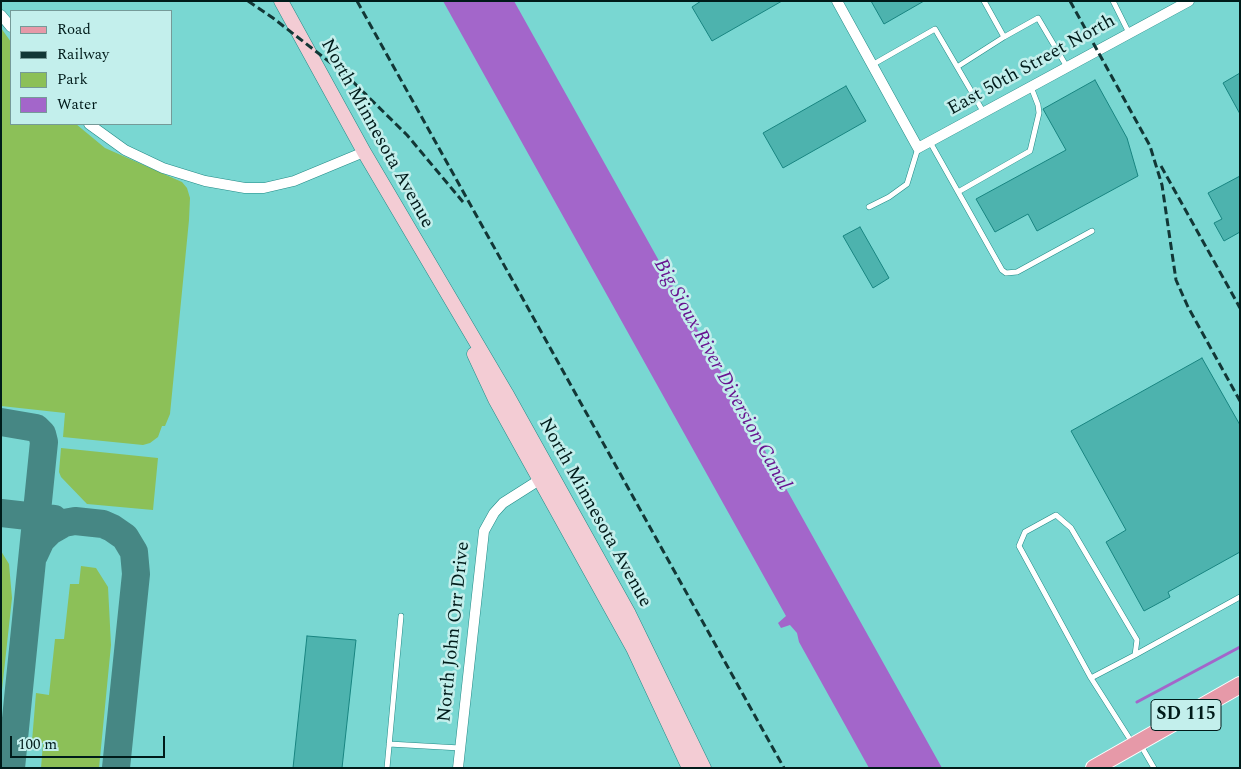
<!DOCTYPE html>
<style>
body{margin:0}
#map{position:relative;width:1241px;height:769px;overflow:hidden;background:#79d7d2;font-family:Spectral,serif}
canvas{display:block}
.frame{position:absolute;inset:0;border:2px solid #001b1a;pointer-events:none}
.legend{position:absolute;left:10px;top:10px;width:162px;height:115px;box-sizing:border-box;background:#c3efec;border:1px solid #759a98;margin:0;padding:6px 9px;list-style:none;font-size:15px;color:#001b1a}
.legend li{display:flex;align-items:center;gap:10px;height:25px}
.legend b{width:25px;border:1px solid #759a98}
.scale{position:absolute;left:10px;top:736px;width:155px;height:22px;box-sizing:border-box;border:2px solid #001b1a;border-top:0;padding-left:6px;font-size:15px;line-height:18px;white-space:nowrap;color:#001b1a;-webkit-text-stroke:4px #c3efec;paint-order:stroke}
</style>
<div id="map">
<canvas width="1241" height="769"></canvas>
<div class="frame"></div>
<ul class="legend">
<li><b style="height:6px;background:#e699a8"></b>Road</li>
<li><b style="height:6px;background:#123736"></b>Railway</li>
<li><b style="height:14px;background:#8cc058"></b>Park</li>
<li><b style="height:14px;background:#a366ca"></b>Water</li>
</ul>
<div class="scale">100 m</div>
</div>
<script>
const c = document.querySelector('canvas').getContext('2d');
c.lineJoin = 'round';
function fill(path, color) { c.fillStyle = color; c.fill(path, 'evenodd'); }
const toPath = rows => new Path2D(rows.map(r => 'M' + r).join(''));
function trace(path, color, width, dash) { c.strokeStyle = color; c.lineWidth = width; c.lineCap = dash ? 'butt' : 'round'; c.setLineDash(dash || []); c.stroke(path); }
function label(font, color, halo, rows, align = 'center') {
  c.font = font + ' Spectral,serif'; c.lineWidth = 5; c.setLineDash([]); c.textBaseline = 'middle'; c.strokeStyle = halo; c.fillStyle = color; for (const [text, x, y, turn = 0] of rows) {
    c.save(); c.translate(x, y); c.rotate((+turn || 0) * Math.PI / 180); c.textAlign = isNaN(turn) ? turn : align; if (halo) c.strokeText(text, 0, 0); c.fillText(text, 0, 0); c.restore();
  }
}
fill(toPath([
 [1,28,11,42,11,124,76,124,105,148,182,182,187,188,190,198,189,220,170,414,165,426,162,426,158,437,150,443,143,445,63,437,65,413,1,406],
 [61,448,158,458,153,510,87,504,61,477,59,472],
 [1,551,9,564,12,598,1,699],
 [81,566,96,568,108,587,111,645,99,768,41,768,43,743,32,741,36,693,49,695,55,639,64,639,70,584,79,584]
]), '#8cc058');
fill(toPath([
 [443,1,514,1,942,768,869,768,799,642,797,633,790,625,781,628,778,623,786,616]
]), '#a366ca');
trace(toPath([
 [1137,702,1240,647]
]), '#a366ca', 3);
trace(toPath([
 [1,422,36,428,42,434,44,442,11,768],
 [1,513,54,519],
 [34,555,41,540,50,531,64,523,75,521,103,524,112,528,125,537,134,552,136,574,116,768]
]), '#468784', 28);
const building = toPath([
 [701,1,782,1,712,41,692,7,701,1],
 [871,1,924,1,884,24,871,1],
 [1240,73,1240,114,1223,83,1240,73],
 [1095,80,1127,138,1138,176,1037,231,1028,214,995,232,976,199,1066,150,1043,109,1095,80],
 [846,86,866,121,783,168,763,133,846,86],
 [1240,176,1240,232,1224,241,1214,223,1222,219,1208,193,1240,176],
 [860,227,889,278,873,288,843,236,860,227],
 [1202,358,1240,425,1240,552,1168,592,1170,597,1144,611,1106,542,1126,530,1071,431,1202,358],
 [307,636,356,640,342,768,293,768,307,636]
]);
fill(building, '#4db3ae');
trace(building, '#188480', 1);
const service = toPath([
 [1113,1,1129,33],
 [1004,37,1038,18,1067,67],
 [872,65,935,29,984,113],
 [957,67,1004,37,984,1],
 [930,142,1002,270,1006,273,1017,272,1092,231],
 [958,192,1030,151,1039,113,1038,105,1031,87],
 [869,207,889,197,907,184,918,148],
 [1135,655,1240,597],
 [1091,678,1135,655,1137,640,1071,528,1056,515,1025,532,1019,546,1091,678,1133,744],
 [389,744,460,748],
 [1140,744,1154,768],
 [387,768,401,616]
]);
const minor = toPath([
 [837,1,918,148,1189,1],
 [1,15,11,27],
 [89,124,125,150,163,168,205,181,245,188,264,188,294,181,364,152],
 [458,768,484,531,494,513,503,503,544,477]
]);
const secondary = toPath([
 [281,1,364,152,506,393,629,614,704,768],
 [474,354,495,399,633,648,689,768]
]);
const primary = toPath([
 [1094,768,1240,685]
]);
trace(service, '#218a86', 6);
trace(minor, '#218a86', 11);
trace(secondary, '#218a86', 15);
trace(primary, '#fff', 18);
trace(service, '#fff', 5);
trace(minor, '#fff', 10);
trace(secondary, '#f3ccd4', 14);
trace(primary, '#e699a8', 16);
trace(toPath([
 [248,1,273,18,345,74,407,135,463,202],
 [357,1,784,768],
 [1070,1,1150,146,1162,185,1176,280,1188,307,1240,401],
 [1161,166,1240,308]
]), '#123736', 3, [8, 4]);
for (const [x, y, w] of [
 [1186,715,70]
]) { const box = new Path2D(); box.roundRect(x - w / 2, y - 15.5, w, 31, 4); c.fillStyle = '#c3efec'; c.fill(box); trace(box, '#001b1a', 1); }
label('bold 18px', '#001b1a', null, [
 ["SD 115",1186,715]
]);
label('19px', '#001b1a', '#c3efec', [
 ["East 50th Street North",1032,66,-29],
 ["North Minnesota Avenue",376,134,61],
 ["North Minnesota Avenue",594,513,61],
 ["North John Orr Drive",455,632,-84]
]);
label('italic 20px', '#681390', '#c3efec', [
 ["Big Sioux River Diversion Canal",721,375,61]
]);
</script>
